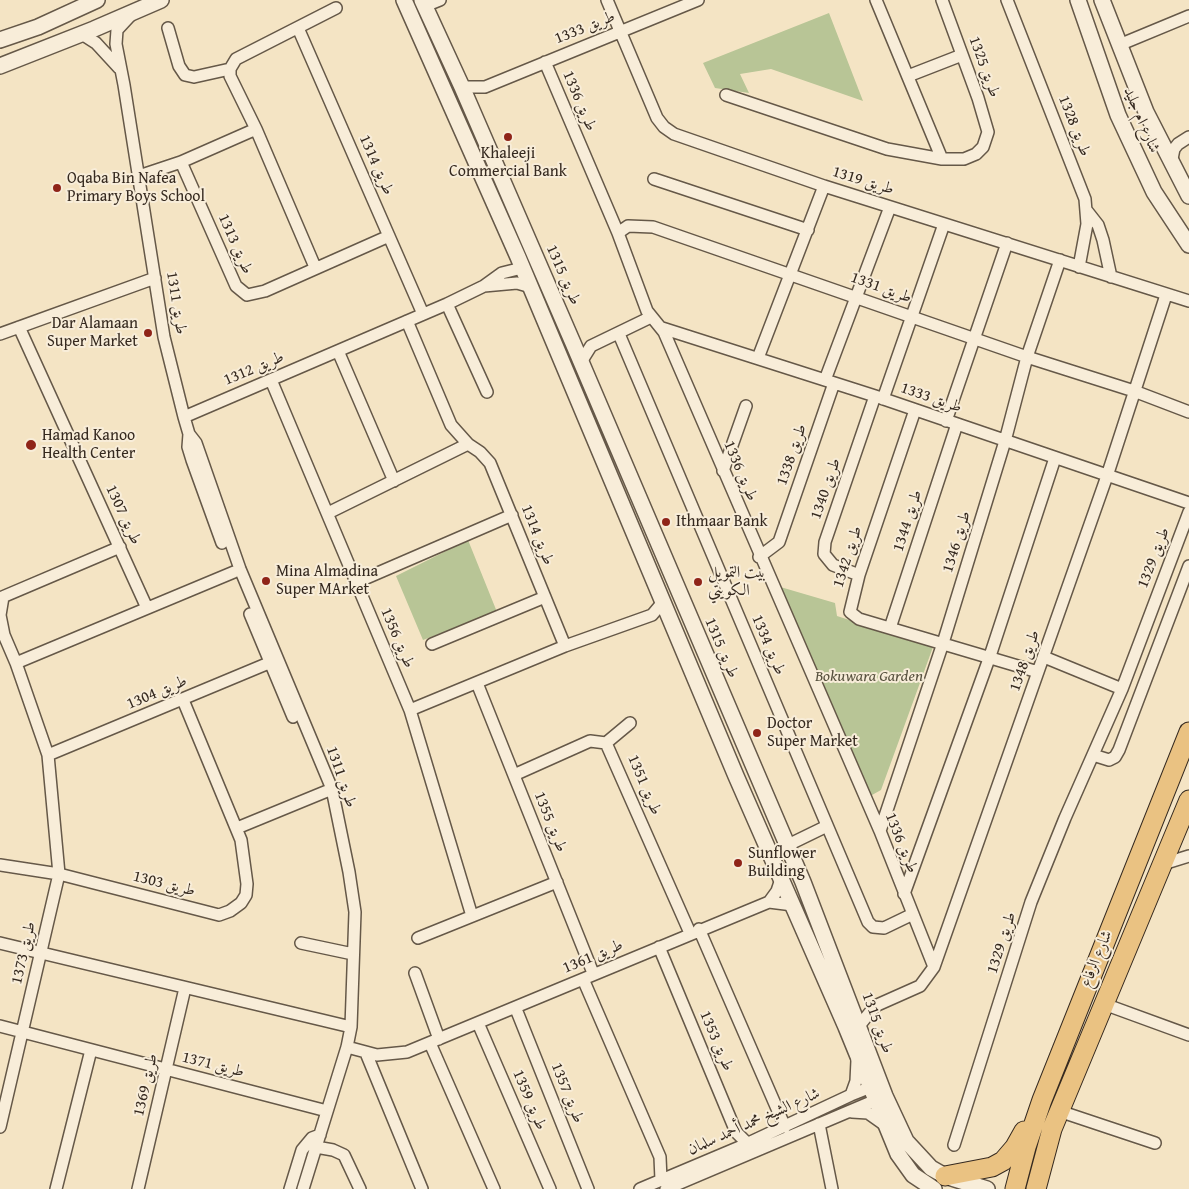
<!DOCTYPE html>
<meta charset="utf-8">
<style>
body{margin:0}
canvas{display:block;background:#f4e4c4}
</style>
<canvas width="1189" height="1189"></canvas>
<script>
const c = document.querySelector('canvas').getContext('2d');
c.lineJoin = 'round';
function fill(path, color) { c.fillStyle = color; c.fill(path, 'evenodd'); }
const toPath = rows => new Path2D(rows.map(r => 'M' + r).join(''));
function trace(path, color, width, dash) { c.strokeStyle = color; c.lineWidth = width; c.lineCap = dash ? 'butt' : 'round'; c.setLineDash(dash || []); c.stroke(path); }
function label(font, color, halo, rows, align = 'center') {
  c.font = font + ' "Gentium Book Plus",Amiri,serif'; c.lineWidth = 4; c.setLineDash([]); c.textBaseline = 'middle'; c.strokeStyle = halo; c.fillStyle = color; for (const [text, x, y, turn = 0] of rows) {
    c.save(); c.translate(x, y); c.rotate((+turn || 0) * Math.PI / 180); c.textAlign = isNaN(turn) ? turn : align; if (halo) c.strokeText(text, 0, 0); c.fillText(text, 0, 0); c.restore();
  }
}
fill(toPath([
 [829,13,863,101,771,69,740,74,749,93,715,88,703,63],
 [468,540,497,612,423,640,396,576],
 [777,586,835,603,837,616,933,647,881,790,872,795,867,794]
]), '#b8c596');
const minor = toPath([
 [607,0,657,118,664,127,674,134,824,186,1189,301],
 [876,0,942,159],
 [1007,0,1085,199,1087,224,1079,267],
 [425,6,440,0],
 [130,16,117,30,116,44,124,85,164,337,184,417,189,434,196,443,240,569,332,789,349,872,355,912,351,1027,347,1047,303,1189],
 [168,28,179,66,185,75,194,77,230,69],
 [298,28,423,314],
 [82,34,96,43,119,68],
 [1119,45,1189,16],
 [545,62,618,233,647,311,664,332,880,831,934,967],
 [908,76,962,55],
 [462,87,485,87,698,0],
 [726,95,887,149,942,159,964,159,976,154,983,147,988,132,978,98,942,0],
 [181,162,236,286,247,295,265,291,389,236],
 [1171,164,1174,149,1178,144,1189,137],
 [139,176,181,162,256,129],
 [654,179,808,230],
 [1087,211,1098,225,1103,240,1111,277],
 [618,233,628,226,653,227,1027,357,1134,391,1189,412],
 [315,267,256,129,230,76,230,69,236,59,336,8],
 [484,286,517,283,531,287],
 [447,304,487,392],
 [407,321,451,425,468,444,480,452,490,463,565,646],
 [19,327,147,608],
 [662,328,875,396,1189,503],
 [0,334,155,278],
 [619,334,868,922,873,927,884,928,913,914],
 [338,351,394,481],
 [758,358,824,186],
 [581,362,591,346,651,317],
 [271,380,410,710,472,916],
 [825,380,890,207],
 [883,399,944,224],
 [915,410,859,575,850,612,859,619,1038,672],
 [184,417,447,304,484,286,502,273,522,268],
 [946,421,1007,243],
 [189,434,188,447,192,460,222,543],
 [723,471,746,406],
 [328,513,468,444],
 [759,557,779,542,834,383],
 [859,575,833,565,824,554,825,542,875,396],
 [357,582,512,515],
 [0,598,120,547],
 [250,614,293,717],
 [890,628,957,424],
 [432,644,545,597],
 [1044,657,1122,689],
 [16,663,234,572],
 [477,683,593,973],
 [410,710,565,646,652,615,663,602],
 [606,743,630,723],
 [48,755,276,660],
 [1093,755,1109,760,1115,757,1119,750,1189,566],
 [514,775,590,741,606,743,690,933],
 [237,828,332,789],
 [880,831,943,643,1005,441,1027,357,1060,260],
 [788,845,827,826],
 [1163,864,1189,856],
 [0,865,59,874,219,915,230,911,241,903,246,895,247,884,241,840,183,700],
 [904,894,990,656,1055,458],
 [769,902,777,891,781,879],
 [699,929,785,1127],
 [418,938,557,882],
 [0,943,351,1027],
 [301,943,353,954],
 [659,947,736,1132,748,1144],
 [415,973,439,1039],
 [583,979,660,1157,661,1180],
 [1104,1004,1189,1035],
 [516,1009,588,1189],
 [478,1023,550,1189],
 [0,1026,327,1111],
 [859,1026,875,1006,920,986,934,967,1107,476,1166,295],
 [430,1043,494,1189],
 [347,1047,377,1055,407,1052,769,902,793,905],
 [366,1053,422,1189],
 [851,1095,856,1081,857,1060],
 [1059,1111,1155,1143],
 [852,1112,868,1113,885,1125],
 [819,1124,832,1189],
 [0,1127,59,874,48,755,16,663,4,635,0,615,3,597],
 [954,1145,1031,902,1065,818,1122,689,1189,512],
 [316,1147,333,1150,344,1155,360,1189],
 [56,1189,91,1050],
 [138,1189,185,988],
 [290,1189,302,1150,312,1138,320,1135],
 [640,1189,742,1146,851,1095,876,1085],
 [666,1189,883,1097]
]);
const tertiary = toPath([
 [404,0,518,257,736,776,846,1027,898,1154,913,1175,934,1189],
 [422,0,462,87,573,343,803,882,885,1096,906,1141,931,1168,945,1176,987,1189],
 [1078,0,1118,115,1154,192,1189,245],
 [1102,0,1146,112,1189,196],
 [0,40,38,27,97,0],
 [0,66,94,29,161,0]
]);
const primary = toPath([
 [945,1176,992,1167,1003,1161,1015,1147,1024,1131],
 [1015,1189,1026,1147,1042,1100,1189,732],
 [1036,1189,1052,1129,1189,800]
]);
trace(minor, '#655848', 14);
trace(tertiary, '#655848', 18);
trace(primary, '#35291f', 21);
trace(minor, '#f8edd9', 11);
trace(tertiary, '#f8edd9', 15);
trace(primary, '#eac282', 19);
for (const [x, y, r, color] of [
 [508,137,5,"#8f2418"],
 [57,188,5,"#8f2418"],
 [148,333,5,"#8f2418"],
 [31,445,6,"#8f2418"],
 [666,522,5,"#8f2418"],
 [266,581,5,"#8f2418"],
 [698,582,5,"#8f2418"],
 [757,733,5,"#8f2418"],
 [738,863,5,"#8f2418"]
]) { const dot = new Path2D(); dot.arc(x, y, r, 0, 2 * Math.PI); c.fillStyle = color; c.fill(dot); trace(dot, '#f8edd9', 2); }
label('16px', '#35291f', '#f8edd9', [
 ["طريق 1333",585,28,-22],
 ["طريق 1325",984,67,70],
 ["طريق 1336",579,101,67],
 ["شارع ام جليد",1141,120,67],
 ["طريق 1328",1074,126,69],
 ["طريق 1314",376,165,66],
 ["طريق 1319",863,181,17],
 ["طريق 1313",235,244,66],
 ["طريق 1315",563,275,66],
 ["طريق 1331",881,288,20],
 ["طريق 1311",176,303,81],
 ["طريق 1312",254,369,-23],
 ["طريق 1333",931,398,19],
 ["طريق 1338",792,455,-71],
 ["طريق 1336",740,471,67],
 ["طريق 1340",826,489,-71],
 ["طريق 1307",123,515,65],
 ["طريق 1344",908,521,-72],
 ["طريق 1314",537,535,68],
 ["طريق 1346",957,542,-73],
 ["طريق 1342",848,557,-72],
 ["طريق 1329",1154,558,-69],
 ["طريق 1356",397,638,67],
 ["طريق 1334",768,645,67],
 ["طريق 1315",721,648,67],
 ["طريق 1348",1025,661,-71],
 ["طريق 1304",157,693,-23],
 ["طريق 1311",341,777,71],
 ["طريق 1351",644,785,67],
 ["طريق 1355",550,822,68],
 ["طريق 1336",901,843,68],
 ["طريق 1303",164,884,14],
 ["طريق 1329",1002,943,-72],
 ["طريق 1373",24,953,-77],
 ["طريق 1361",593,957,-23],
 ["شارع الرفاع",1097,959,-68],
 ["طريق 1315",877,1023,70],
 ["طريق 1353",716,1041,67],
 ["طريق 1371",213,1065,14],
 ["طريق 1369",146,1085,-77],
 ["طريق 1357",567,1093,68],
 ["طريق 1359",529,1100,67],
 ["شارع الشيخ محمد أحمد سلمان",754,1122,-24]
]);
label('16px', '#35291f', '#f8edd9', [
 ["Khaleeji",508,154,"center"],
 ["Commercial Bank",508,172,"center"],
 ["Oqaba Bin Nafea",67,179],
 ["Primary Boys School",67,197],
 ["Dar Alamaan",138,324,"right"],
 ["Super Market",138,342,"right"],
 ["Hamad Kanoo",42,436],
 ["Health Center",42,454],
 ["Ithmaar Bank",676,522],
 ["Mina Almadina",276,572],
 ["Super MArket",276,590],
 ["بيت التمويل",708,573],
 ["الكويتي",708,591],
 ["Doctor",767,724],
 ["Super Market",767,742],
 ["Sunflower",748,854],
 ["Building",748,872]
], 'left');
label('italic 16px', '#56503d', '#f8edd9', [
 ["Bokuwara Garden",869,677]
]);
</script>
